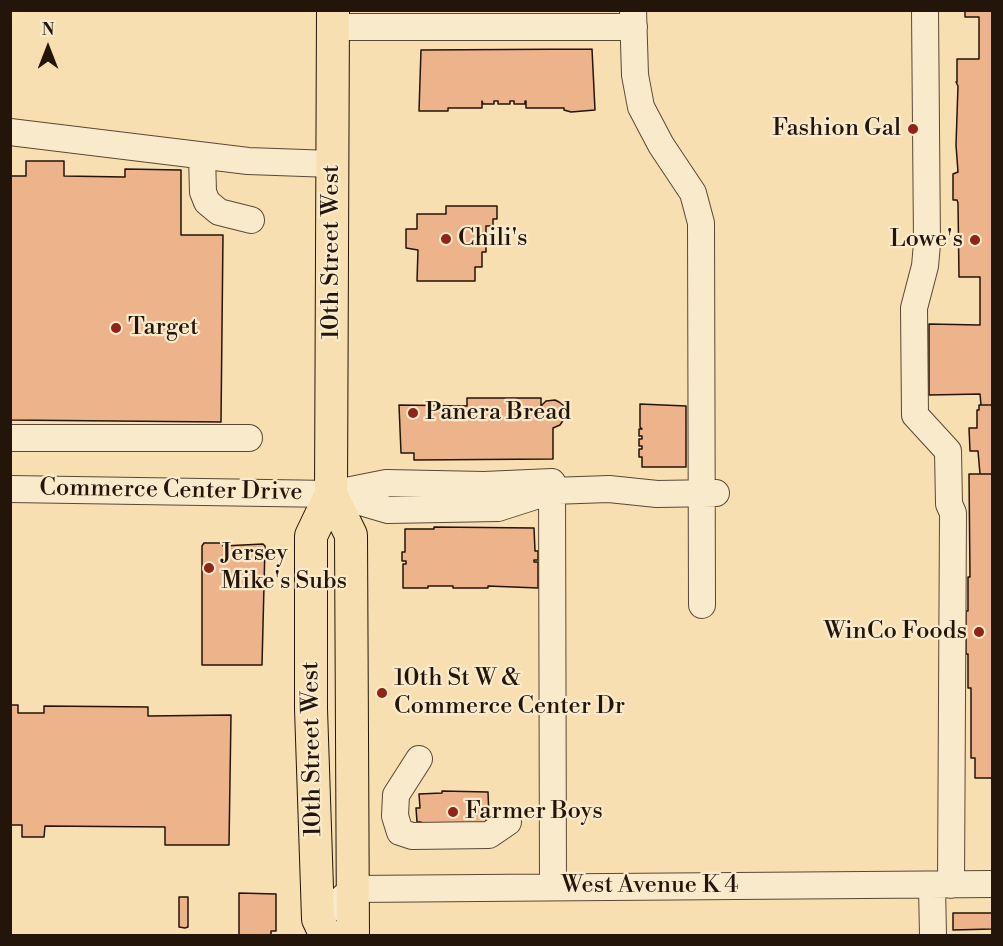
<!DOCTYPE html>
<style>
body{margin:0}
#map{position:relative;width:1003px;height:946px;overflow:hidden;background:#f7dfb1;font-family:"Libre Bodoni",serif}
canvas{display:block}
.frame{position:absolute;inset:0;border:12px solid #24150a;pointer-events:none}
.north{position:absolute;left:18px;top:18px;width:60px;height:60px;-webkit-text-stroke:4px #faeacc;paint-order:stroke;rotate:0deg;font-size:16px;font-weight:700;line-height:24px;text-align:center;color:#24150a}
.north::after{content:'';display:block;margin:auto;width:21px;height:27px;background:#24150a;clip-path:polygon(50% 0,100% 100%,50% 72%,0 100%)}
</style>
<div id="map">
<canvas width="1003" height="946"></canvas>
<div class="frame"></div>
<div class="north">N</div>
</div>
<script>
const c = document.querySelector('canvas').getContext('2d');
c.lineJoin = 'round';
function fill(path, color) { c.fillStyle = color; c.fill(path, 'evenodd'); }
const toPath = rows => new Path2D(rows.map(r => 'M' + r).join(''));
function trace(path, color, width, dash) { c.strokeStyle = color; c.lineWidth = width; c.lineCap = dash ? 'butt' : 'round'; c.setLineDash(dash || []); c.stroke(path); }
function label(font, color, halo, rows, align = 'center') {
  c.font = font + ' "Libre Bodoni",serif'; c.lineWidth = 4.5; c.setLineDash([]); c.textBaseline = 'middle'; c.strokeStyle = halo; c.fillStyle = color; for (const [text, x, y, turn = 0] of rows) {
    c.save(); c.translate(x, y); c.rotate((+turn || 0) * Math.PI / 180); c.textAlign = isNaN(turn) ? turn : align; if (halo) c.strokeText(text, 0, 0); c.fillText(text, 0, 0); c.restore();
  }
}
const building = toPath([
 [965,10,992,10,992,405,981,405,980,394,929,395,929,324,980,325,980,277,959,277,958,203,957,200,953,200,953,174,958,172,956,145,958,86,956,82,957,82,957,59,979,59,979,17,965,17,965,10],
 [592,49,595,110,571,112,564,110,564,108,526,108,526,101,525,101,525,104,514,104,514,101,510,101,510,104,498,104,498,101,494,101,494,104,483,104,482,101,482,108,448,108,448,111,419,111,421,50,592,49],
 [26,161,64,161,64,176,125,177,125,169,181,170,181,235,223,235,221,422,10,420,10,176,26,176,26,161],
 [446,206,497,206,497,219,493,219,493,226,486,226,486,252,482,252,482,267,475,267,475,281,417,281,418,250,406,248,406,229,417,229,417,214,446,214,446,206],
 [467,398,541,398,541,406,546,401,555,400,559,402,563,405,566,416,560,425,553,428,553,459,414,460,414,453,401,453,399,405,467,406,467,398],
 [640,404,686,406,686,467,642,467,642,457,639,457,639,449,642,449,642,446,639,446,639,439,642,439,642,436,639,436,639,429,642,429,640,427,640,404],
 [979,405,992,405,992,474,980,474,978,451,970,451,969,428,977,428,977,410,979,410,979,405],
 [969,474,992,474,992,778,975,778,975,758,971,758,971,688,968,688,968,654,966,654,966,611,968,611,968,577,970,577,969,474],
 [434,527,534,528,535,551,538,551,538,560,534,560,534,562,538,562,538,588,488,586,488,588,453,588,453,586,428,586,428,588,403,588,403,564,406,564,406,561,402,561,402,552,405,552,405,529,434,529,434,527],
 [204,543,223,543,223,546,263,544,265,546,262,665,202,665,202,546,204,543],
 [10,705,18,705,18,713,44,713,44,706,148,707,148,716,231,715,229,845,165,845,165,827,45,826,44,837,22,837,22,825,10,825,10,705],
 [442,791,488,792,489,817,486,817,486,829,426,828,421,822,417,822,416,808,420,808,419,794,442,793,442,791],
 [239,893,276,894,276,931,271,931,271,936,239,936,239,893],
 [179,897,188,897,188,927,185,928,179,927,179,897],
 [953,913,992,913,992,929,953,930,953,913]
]);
fill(building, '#edb38a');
trace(building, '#24150a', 1.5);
const minor = toPath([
 [633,10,635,75,641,107,661,145,693,193,701,223,702,605],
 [925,10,927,244,925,266,914,308,915,415,948,451,949,504,953,513,951,885],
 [333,27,634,27],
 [10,132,248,161,332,164],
 [202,156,203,192,207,202,219,212,251,220],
 [10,438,249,438],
 [10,489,331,494,386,483,484,485,552,482,553,887],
 [337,495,388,510,498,508,551,491,609,489,657,494,716,493],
 [419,759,396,795,395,816,400,832,412,836,489,835,508,822],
 [932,885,933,936],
 [318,919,353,889,992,884]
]);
const major = toPath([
 [331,494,351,535,353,936],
 [326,936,318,919,317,888,311,709,311,536,331,494,333,10]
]);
trace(minor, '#594834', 28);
trace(major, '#24150a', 34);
trace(minor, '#faeacc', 26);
trace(major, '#f7dfb1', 32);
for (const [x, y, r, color] of [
 [913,129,6,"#8f2418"],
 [446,239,6,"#8f2418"],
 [975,240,6,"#8f2418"],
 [116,328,6,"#8f2418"],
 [413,413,6,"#8f2418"],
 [209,568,6,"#8f2418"],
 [979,632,6,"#8f2418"],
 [382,693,6,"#8f2418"],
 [453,812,6,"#8f2418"]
]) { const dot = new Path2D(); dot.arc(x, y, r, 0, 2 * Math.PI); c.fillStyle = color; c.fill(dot); trace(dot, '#faeacc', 2); }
label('24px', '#24150a', '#faeacc', [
 ["Fashion Gal",901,129,"right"],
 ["Chili's",458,239],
 ["Lowe's",963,240,"right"],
 ["Target",128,328],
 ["Panera Bread",425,413],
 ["Jersey",221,554],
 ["Mike's Subs",221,582],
 ["WinCo Foods",967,632,"right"],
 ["10th St W &",394,679],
 ["Commerce Center Dr",394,707],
 ["Farmer Boys",465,812]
], 'left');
label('24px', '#24150a', '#faeacc', [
 ["10th Street West",332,252,-90],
 ["Commerce Center Drive",171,491,1],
 ["10th Street West",313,749,-91],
 ["West Avenue K 4",650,886]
]);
</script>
